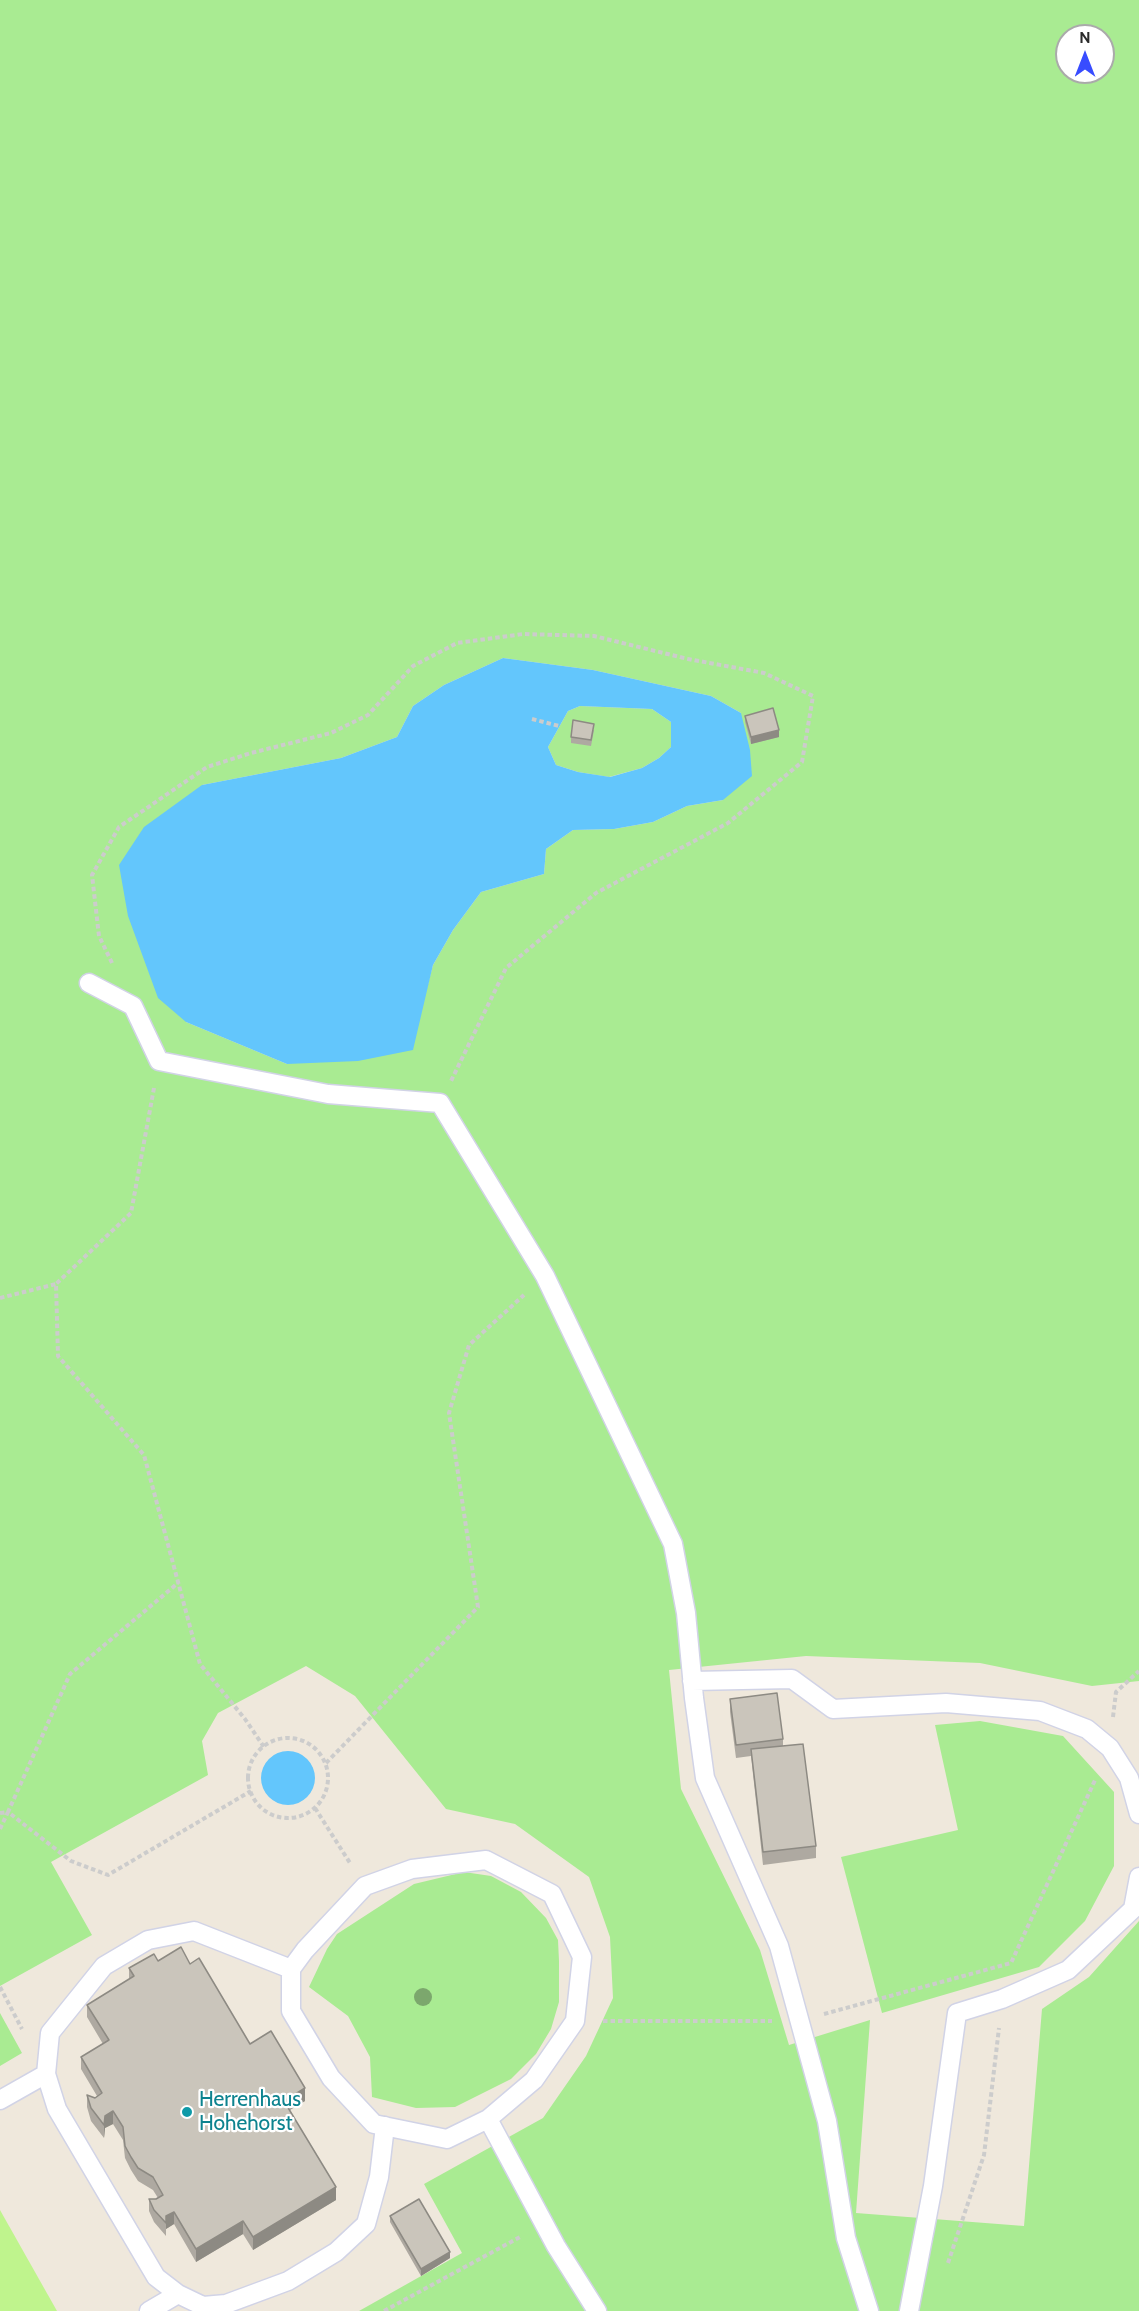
<!DOCTYPE html>
<style>
body{margin:0}
#map{position:relative;width:1139px;height:2311px;overflow:hidden;background:#efe8dc;font-family:Cabin,sans-serif}
canvas{display:block}
.north{position:absolute;left:1055px;top:24px;width:60px;height:60px;box-sizing:border-box;background:#fff;border:2px solid #aaa;border-radius:50%;rotate:0deg;font-size:16px;font-weight:700;line-height:24px;text-align:center;color:#2b2b2b}
.north::after{content:'';display:block;margin:auto;width:21px;height:27px;background:#384cff;clip-path:polygon(50% 0,100% 100%,50% 72%,0 100%)}
</style>
<div id="map">
<canvas width="1139" height="2311"></canvas>
<div class="north">N</div>
</div>
<script>
const c = document.querySelector('canvas').getContext('2d');
c.lineJoin = 'round';
function fill(path, color) { c.fillStyle = color; c.fill(path, 'evenodd'); }
const toPath = rows => new Path2D(rows.map(r => 'M' + r).join(''));
function trace(path, color, width, dash) { c.strokeStyle = color; c.lineWidth = width; c.lineCap = dash ? 'butt' : 'round'; c.setLineDash(dash || []); c.stroke(path); }
function label(font, color, halo, rows, align = 'center') {
  c.font = font + ' Cabin,sans-serif'; c.lineWidth = 4.5; c.setLineDash([]); c.textBaseline = 'middle'; c.strokeStyle = halo; c.fillStyle = color; for (const [text, x, y, turn = 0] of rows) {
    c.save(); c.translate(x, y); c.rotate((+turn || 0) * Math.PI / 180); c.textAlign = isNaN(turn) ? turn : align; if (halo) c.strokeText(text, 0, 0); c.fillText(text, 0, 0); c.restore();
  }
}
fill(toPath([
 [0,0,1139,0,1139,1681,1092,1686,980,1663,806,1656,669,1670,681,1789,760,1950,789,2045,870,2020,856,2213,1024,2226,1042,2009,1089,1977,1139,1921,1139,2311,359,2311,462,2253,424,2184,543,2118,586,2056,613,1998,610,1937,589,1877,515,1824,446,1809,355,1696,306,1666,218,1713,202,1741,208,1775,51,1862,92,1935,0,1986],
 [1067,36,1103,36,1103,72,1067,72],
 [503,658,593,670,711,696,741,713,723,800,687,806,653,822,614,829,573,830,546,849,544,874,481,892,453,930,433,965,423,1003,287,1064,186,1022,202,785,341,758,397,737,413,706,444,685],
 [580,706,652,709,671,722,671,747,659,758,642,768,609,777,578,772,556,765,548,747,568,711],
 [980,1721,1063,1736,1114,1792,1114,1866,1085,1921,1039,1967,882,2013,841,1857,958,1830,935,1725],
 [464,1872,491,1876,521,1892,546,1918,558,1940,559,1961,559,2002,551,2029,536,2054,511,2079,455,2107,416,2108,372,2097,370,2057,348,2016,309,1987,327,1949,337,1934,414,1884],
 [0,2013,22,2053,0,2066]
]), '#a9eb92');
fill(toPath([
 [0,2210,57,2311,0,2311]
]), '#bff48d');
fill(toPath([
 [503,658,593,670,711,696,741,713,750,750,752,776,723,800,687,806,653,822,614,829,573,830,546,849,544,874,481,892,453,930,433,965,413,1050,358,1061,287,1064,186,1022,158,998,128,916,119,865,144,827,202,785,341,758,397,737,413,706,444,685],
 [580,706,652,709,671,722,671,747,659,758,642,768,610,777,578,772,556,765,548,747,568,711],
 '261 1778a27 27 0 1 1 54 0a27 27 0 1 1-54 0Z'
]), '#63c6fc');
const lane = toPath([
 [89,983,133,1006,159,1061,328,1094,440,1103,545,1276,673,1544,686,1613,694,1698,705,1778,779,1946,827,2121,846,2238,869,2311],
 [692,1681,792,1679,833,1709,946,1703,1040,1711,1087,1729,1110,1748,1129,1778,1139,1814],
 [486,1860,552,1894,582,1957,575,2021,534,2080,488,2119,447,2139,374,2124,331,2078,291,2011,291,1969,305,1950,365,1886,412,1869,486,1860],
 [291,1969,194,1931,148,1940,104,1966,50,2033,46,2074,57,2109,156,2277,178,2294,203,2306,226,2304,288,2281,336,2252,366,2224,379,2177,385,2126],
 [0,2100,46,2074],
 [488,2119,556,2246,597,2311],
 [149,2311,178,2294],
 [909,2311,933,2186,957,2013,1002,1999,1068,1970,1133,1909,1139,1877]
]);
trace(lane, '#d1d3e6', 21);
trace(toPath([
 [532,719,559,726],
 [112,963,99,936,92,875,119,827,207,767,251,753,331,733,368,715,413,666,457,643,523,634,594,636,688,659,764,673,813,696,802,762,728,823,596,893,506,968,451,1081],
 [154,1088,131,1213,56,1284,58,1356,144,1455,200,1664,245,1719,264,1747],
 [0,1298,56,1284],
 [1113,1717,1116,1692,1139,1671],
 '248 1778a40 40 0 1 1 80 0a40 40 0 1 1-80 0Z',
 [326,1763,478,1607,449,1413,469,1345,524,1295],
 [315,1808,350,1863],
 [0,1813,8,1812,70,1674,178,1583],
 [0,1829,8,1812,71,1861,108,1875,251,1791],
 [0,1987,22,2029],
 [824,2014,1011,1963,1096,1778],
 [603,2021,772,2021],
 [948,2263,984,2155,999,2028],
 [384,2311,520,2237]
]), '#ccc', 4, [4.5, 3]);
trace(lane, '#fff', 18);
c.fillStyle = '#7ca76d';
for (const [x, y] of [
 [423,1997]
]) { c.beginPath(); c.arc(x, y, 9, 0, 2 * Math.PI); c.fill(); }
fill(toPath([
 [745,716,779,737,751,744,745,722],
 [594,730,591,746,571,743,571,737],
 [730,1699,783,1739,783,1746,816,1846,816,1858,763,1865,751,1756,736,1758,730,1712],
 [158,1961,190,1964,250,2044,305,2101,290,2110,336,2200,253,2250,243,2234,196,2262,174,2224,166,2229,166,2236,154,2222,149,2211,149,2199,156,2199,158,2198,153,2190,138,2181,131,2170,125,2158,123,2140,113,2124,105,2128,104,2138,91,2121,87,2107,87,2095,95,2098,97,2096,81,2069,81,2057,103,2044,87,2017,87,2005,129,1979,129,1968],
 [390,2216,450,2258,421,2276,390,2222]
]), '#aea9a1');
fill(toPath([
 [779,730,779,737,751,744,751,737],
 [305,2088,305,2101,284,2113,284,2101],
 [113,2111,113,2124,105,2128,104,2138,104,2125,105,2116],
 [336,2187,336,2200,253,2250,253,2237],
 [174,2212,174,2224,166,2229,166,2216],
 [243,2221,243,2234,196,2262,196,2249],
 [450,2252,450,2258,421,2276,421,2269]
]), '#8d8a83');
const building = toPath([
 [773,708,779,730,751,737,745,716,773,708],
 [573,720,594,724,591,740,571,737,573,720],
 [777,1693,783,1739,736,1745,730,1699,777,1693],
 [803,1744,816,1846,763,1852,751,1749,803,1744],
 [181,1947,190,1964,199,1958,250,2044,271,2031,305,2088,284,2101,336,2187,253,2237,243,2221,196,2249,174,2212,166,2216,166,2223,154,2210,149,2199,156,2199,163,2195,153,2177,138,2168,131,2157,125,2146,123,2127,113,2111,105,2116,104,2125,91,2108,87,2095,95,2098,102,2093,81,2057,109,2040,87,2005,134,1976,129,1968,154,1954,158,1961,181,1947],
 [419,2199,450,2252,421,2269,390,2216,419,2199]
]);
fill(building, '#cac5bb');
trace(building, '#8d8a83', 1.5);
for (const [x, y, r, color] of [
 [187,2112,6,"#0f9aa8"]
]) { const dot = new Path2D(); dot.arc(x, y, r, 0, 2 * Math.PI); c.fillStyle = color; c.fill(dot); trace(dot, '#fff', 2); }
label('21px', '#0d838f', '#fff', [
 ["Herrenhaus",199,2100],
 ["Hohehorst",199,2124]
], 'left');
</script>
